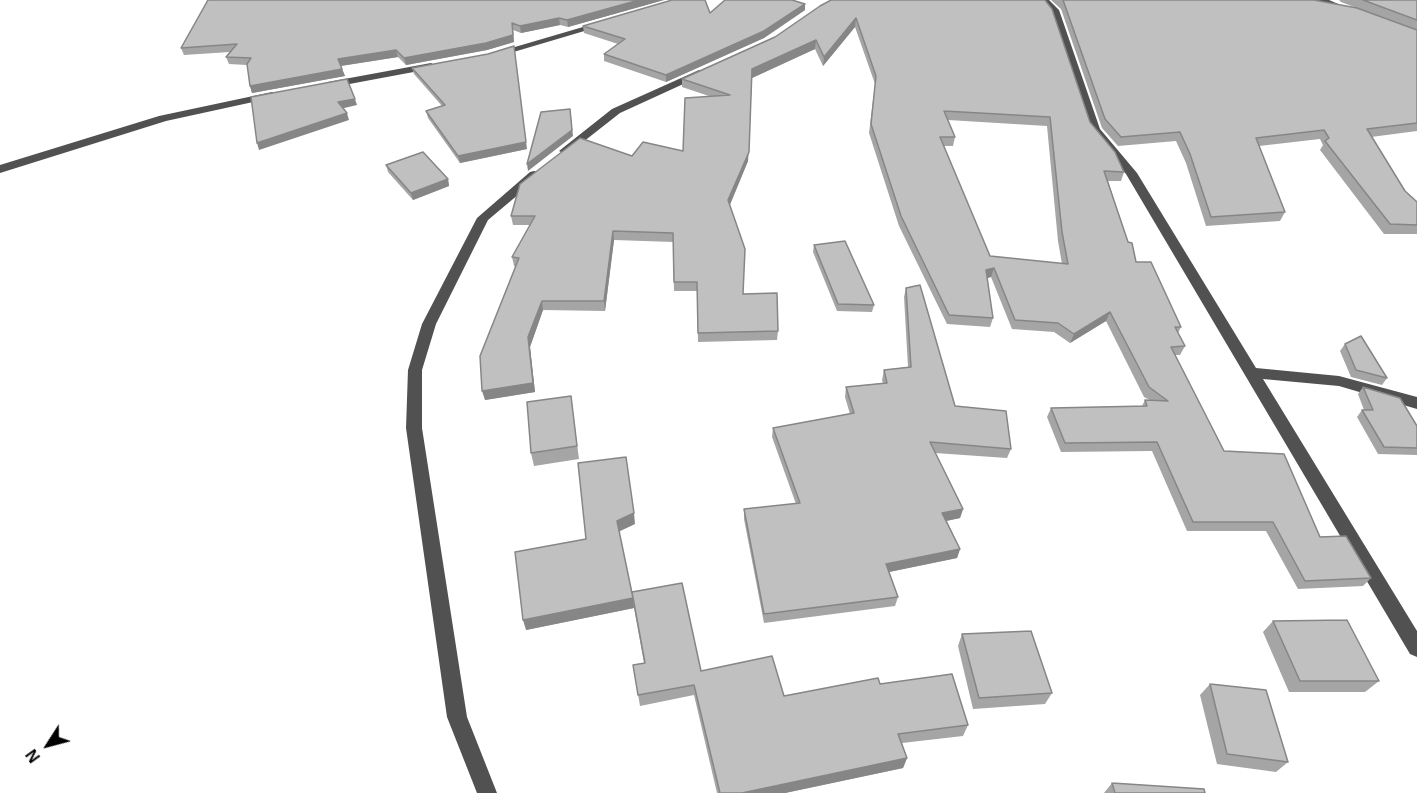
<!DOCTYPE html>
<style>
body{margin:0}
#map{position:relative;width:1417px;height:793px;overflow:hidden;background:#fff;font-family:Arial,sans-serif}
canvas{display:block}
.north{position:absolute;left:18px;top:715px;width:60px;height:60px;-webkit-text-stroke:4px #fff;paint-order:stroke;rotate:234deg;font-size:16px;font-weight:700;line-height:24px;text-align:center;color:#000}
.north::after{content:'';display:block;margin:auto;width:21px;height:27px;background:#000;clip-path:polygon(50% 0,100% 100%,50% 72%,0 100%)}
</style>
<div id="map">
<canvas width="1417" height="793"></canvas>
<div class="north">N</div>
</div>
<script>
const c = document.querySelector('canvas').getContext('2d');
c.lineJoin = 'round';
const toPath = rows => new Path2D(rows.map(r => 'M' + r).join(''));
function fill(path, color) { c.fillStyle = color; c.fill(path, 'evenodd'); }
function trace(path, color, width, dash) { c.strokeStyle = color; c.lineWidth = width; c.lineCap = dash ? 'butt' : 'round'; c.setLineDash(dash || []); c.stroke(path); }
fill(toPath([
 [1038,0,1049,0,1059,10,1100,129,1137,173,1256,368,1339,376,1417,397,1417,409,1339,386,1263,379,1417,631,1417,657,1410,654,1126,174,1089,130,1052,16,1038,0],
 [1316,0,1329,0,1352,10,1344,12,1316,0],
 [600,22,608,24,500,56,491,54,600,22],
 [431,63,436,66,435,68,328,88,323,85,328,82,431,63],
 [699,70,704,73,703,75,620,113,569,153,565,154,559,151,612,109,699,70],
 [272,92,277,95,276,97,166,121,0,173,0,165,159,116,272,92],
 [534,171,538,172,538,178,488,220,436,324,422,370,422,428,467,717,497,793,477,793,447,717,406,428,408,370,422,324,477,218,530,172,534,171]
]), '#515151');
fill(toPath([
 [664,0,568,27,560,25,521,33,513,30,514,42,487,50,406,65,398,57,341,66,345,76,252,93,250,86,247,65,229,64,226,57,230,52,184,55,181,48],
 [831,0,1090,122,1124,172,1121,181,1108,181,1128,242,1136,262,1181,327,1178,333,1185,346,1180,355,1175,355,1224,451,1320,537,1371,578,1363,586,1298,589,1266,531,1187,531,1152,451,1061,452,1047,417,1051,408,1142,406,1145,400,1150,400,1144,397,1106,321,1070,343,1054,332,1012,329,991,277,987,278,993,318,990,327,947,324,899,226,869,133,875,84,855,27,823,66,815,49,752,78,748,161,730,205,743,294,778,331,777,340,698,342,697,291,674,291,673,242,614,240,605,311,543,310,530,347,535,392,485,400,516,267,514,266,512,257,530,225,513,225,511,216,632,156,683,151,709,96,682,87,682,79,775,37],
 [948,120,1047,126,1058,241,1062,264,990,256,944,146,953,146,955,137],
 [1051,0,1314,0,1378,16,1341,2,1339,0,1417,0,1417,131,1371,137,1405,191,1417,202,1417,234,1384,234,1320,150,1323,145,1320,139,1259,146,1285,212,1280,221,1206,226,1186,163,1176,141,1118,146,1102,128,1061,9],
 [805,4,805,10,764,38,666,82,604,61,604,54,618,44,584,33,583,26],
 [412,68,527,149,460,163,428,118,426,111,442,106,414,74],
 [386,165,448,179,449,186,413,200,388,172],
 [814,245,874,305,872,312,837,311,813,252],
 [906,288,955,406,1011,449,1007,458,935,453,963,509,960,518,947,521,960,549,957,558,889,572,898,597,895,606,764,623,744,519,744,509,796,504,772,437,773,428,850,414,845,397,846,387,883,383,882,380,884,370,908,367,904,297],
 [1345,344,1387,378,1382,385,1351,377,1340,351],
 [1363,387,1417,426,1417,455,1378,454,1357,417,1362,410,1364,410,1358,394],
 [571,396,579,459,534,466,531,453],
 [635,524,619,531,632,594,701,671,784,696,880,684,968,725,963,736,902,743,907,758,903,768,785,793,717,793,694,695,640,706,633,665,644,663,634,608,526,630,586,539],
 [1273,621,1379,681,1365,692,1289,692,1263,632],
 [962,634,1052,693,1045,704,973,709,958,646],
 [1210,684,1288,762,1276,772,1217,764,1200,695],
 [1112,783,1115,793,1104,793]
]), '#a5a5a5');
fill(toPath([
 [639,0,664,0,568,27,567,20],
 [805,4,805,10,764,38,666,82,666,75],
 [559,18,560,25,521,33,520,26],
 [856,18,855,27,823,66,824,57],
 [512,23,514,42,487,50,406,65,404,58],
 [816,40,815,49,752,78,748,161,728,209,728,200,752,69],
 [514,46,527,149,460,163,458,156],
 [396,50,398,57,340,66,338,59],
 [342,69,345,76,252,93,250,86],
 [355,99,357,105,340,109,338,102],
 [570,109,573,136,528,171,527,164],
 [347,113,349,120,259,150,257,143],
 [448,179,449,186,413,200,411,193],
 [613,231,614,240,605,311,604,301],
 [994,268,991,277,984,279,986,270],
 [542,301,543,310,530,347,535,392,485,400,482,391,528,337],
 [1110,312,1106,321,1070,343,1074,334],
 [963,509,960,518,940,522,942,513],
 [634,513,635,524,618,532,617,521],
 [960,549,957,558,884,573,886,564],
 [633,598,634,608,526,630,523,620],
 [907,758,903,768,785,793,742,793]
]), '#868686');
const building = toPath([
 [208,0,639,0,567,20,559,18,520,26,512,23,513,35,486,43,404,58,396,50,338,59,342,69,250,86,247,64,251,58,226,57,237,44,181,48,208,0],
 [672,0,705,0,710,13,725,0,792,0,805,4,764,31,666,75,604,54,625,39,583,26,672,0],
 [831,0,1045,0,1052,9,1090,122,1115,152,1124,172,1104,171,1128,242,1132,243,1136,262,1151,262,1181,327,1175,327,1185,346,1171,347,1224,451,1284,454,1320,537,1346,536,1371,578,1305,581,1273,522,1193,522,1157,442,1065,443,1051,408,1147,406,1145,400,1168,401,1149,387,1110,312,1074,334,1058,323,1015,320,994,268,986,270,993,318,949,315,901,216,871,124,876,76,856,18,824,57,816,40,752,69,749,152,728,200,745,249,743,294,777,293,778,331,698,333,697,282,674,282,673,233,613,231,604,301,542,301,528,337,533,383,482,391,480,356,519,258,512,257,535,216,511,216,520,184,580,138,632,156,643,142,683,151,685,98,730,95,682,79,775,37,820,6,831,0],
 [944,111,1050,117,1062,232,1068,264,990,256,940,137,955,137,944,111],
 [1063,0,1314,0,1357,8,1417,30,1417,123,1367,129,1405,191,1417,202,1417,225,1390,224,1325,141,1329,138,1324,130,1256,138,1285,212,1211,217,1190,154,1180,132,1121,137,1105,119,1063,0],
 [1363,0,1417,0,1417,20,1363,0],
 [514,46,526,142,458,156,426,111,445,105,412,68,488,54,514,46],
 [347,79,355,99,338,102,347,113,257,143,251,97,347,79],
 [570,109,572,130,527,164,541,112,570,109],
 [423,152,448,179,411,193,386,165,423,152],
 [845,241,874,305,838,304,814,245,845,241],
 [920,285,955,406,1006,411,1011,449,930,442,963,509,942,513,960,549,886,564,898,597,764,614,744,509,800,503,773,428,854,413,846,387,887,383,884,370,911,367,906,288,920,285],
 [1361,336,1387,378,1356,370,1345,344,1361,336],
 [1363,387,1400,398,1417,426,1417,448,1384,447,1362,410,1373,410,1363,387],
 [571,396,577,446,531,453,527,402,571,396],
 [626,457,634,513,617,521,633,598,523,620,515,552,586,539,578,463,626,457],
 [682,583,701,671,772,656,784,696,878,678,880,684,952,674,968,725,898,734,907,758,742,793,720,793,694,685,638,695,633,665,645,663,632,592,682,583],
 [1347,620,1379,681,1300,681,1273,621,1347,620],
 [1031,631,1052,693,979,698,962,634,1031,631],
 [1210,684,1266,690,1288,762,1227,754,1210,684],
 [1112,783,1204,789,1205,793,1115,793,1112,783]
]);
fill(building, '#c0c0c0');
trace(building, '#868686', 1.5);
</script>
